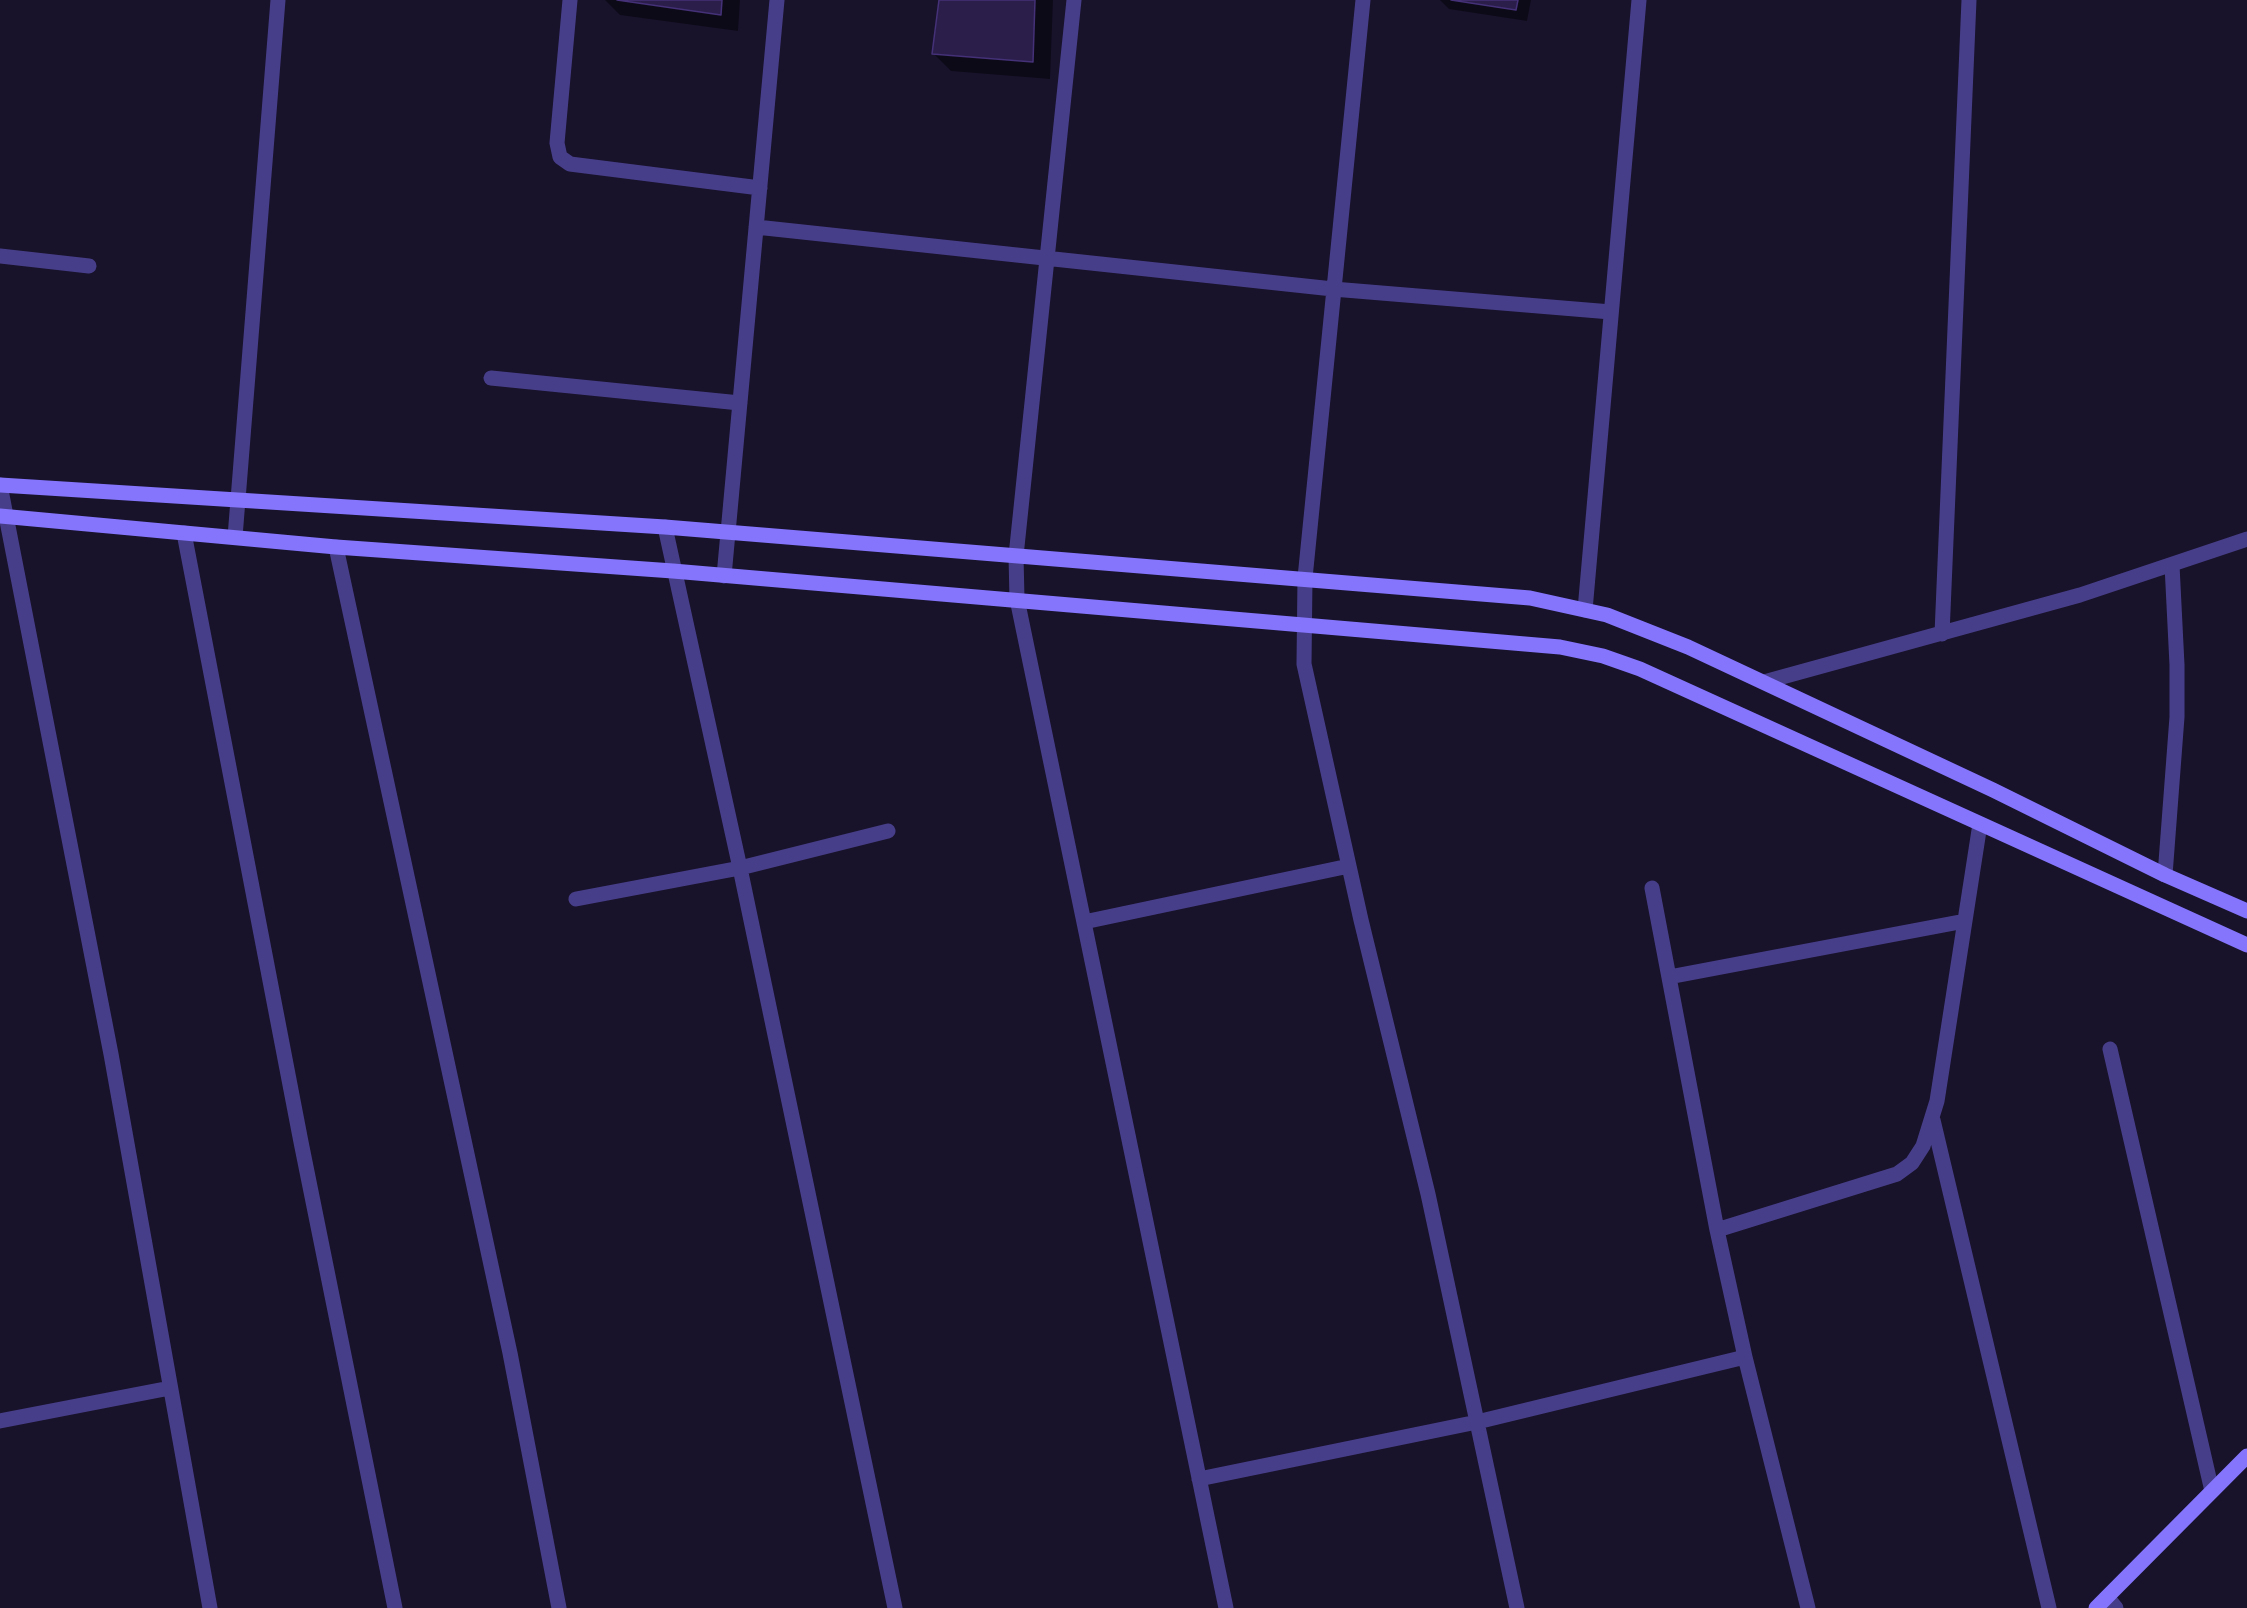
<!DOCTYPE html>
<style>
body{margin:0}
canvas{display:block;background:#18122b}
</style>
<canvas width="2247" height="1608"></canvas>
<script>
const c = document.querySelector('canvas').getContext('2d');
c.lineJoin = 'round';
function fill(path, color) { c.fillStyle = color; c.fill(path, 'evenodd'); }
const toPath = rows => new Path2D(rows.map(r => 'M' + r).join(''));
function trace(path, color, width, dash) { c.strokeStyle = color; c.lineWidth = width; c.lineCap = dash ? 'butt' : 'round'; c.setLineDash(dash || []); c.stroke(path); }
fill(toPath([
 [605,0,740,0,738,31,620,15],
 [940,0,1053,0,1050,79,951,71,934,54],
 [1440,0,1531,0,1527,21,1449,9]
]), '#0007');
const building = toPath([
 [617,0,722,0,721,15,617,0],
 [939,0,1035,0,1033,62,932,54,939,0],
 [1451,0,1518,0,1516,10,1451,0]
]);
fill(building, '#2b1e4b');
trace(building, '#443177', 1.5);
trace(toPath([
 [570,0,557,143,560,157,570,164,760,188],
 [1074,0,1016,556,1017,599,1226,1608],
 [1363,0,1305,578,1304,664,1361,920,1428,1194,1517,1608],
 [756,227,1333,289,1611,312],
 [0,256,89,266],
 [491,378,740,403],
 [0,485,111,1054,210,1608],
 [665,527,740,868,895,1608],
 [184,533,301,1142,395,1608],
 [235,537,278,0],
 [336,547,510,1353,559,1608],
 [724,576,777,0],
 [1585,610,1639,0],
 [1942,634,1969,0],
 [1764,682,2080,595,2247,539],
 [2165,875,2177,717,2177,665,2172,565],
 [1652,888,1717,1230,1745,1357,1808,1608],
 [576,899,740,868,888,831],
 [1084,922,1349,866],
 [1669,977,1965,921],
 [2110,1049,2212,1491],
 [1933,1120,2049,1608],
 [1717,1230,1897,1174,1912,1163,1923,1146,1937,1101,1980,824],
 [0,1421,170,1388],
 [1199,1479,1477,1422,1745,1357],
 [2107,1597,2116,1608]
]), '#473e89', 15);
trace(toPath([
 [0,485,665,527,1530,598,1607,615,1688,647,1993,790,2165,875,2247,911],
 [0,516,336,547,673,571,1560,647,1603,656,1640,669,2247,945],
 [2096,1608,2247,1456]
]), '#8475fc', 15);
</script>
